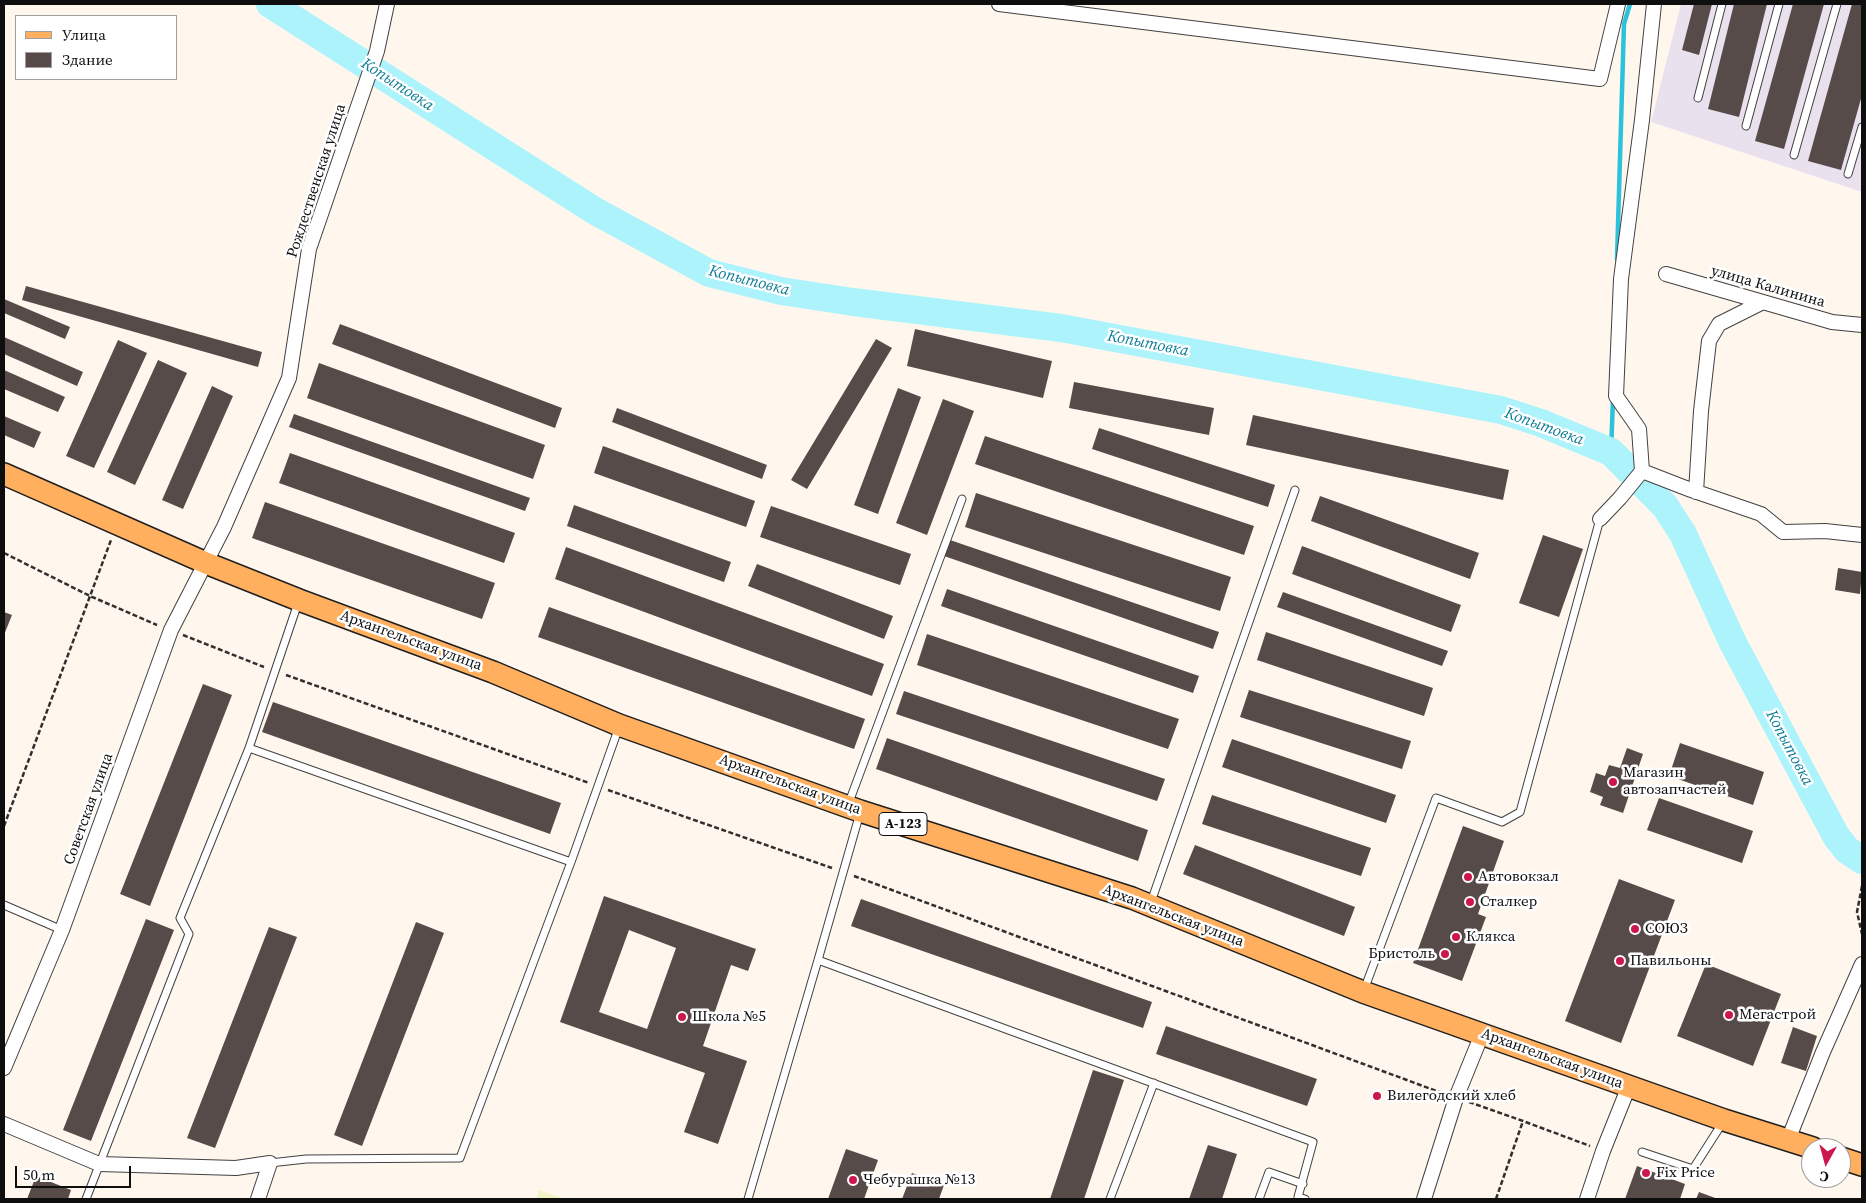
<!DOCTYPE html>
<meta charset="utf-8">
<style>
body{margin:0}
#map{position:relative;width:1866px;height:1203px;overflow:hidden;background:#fff7ee;font-family:"Source Serif 4",serif}
canvas{display:block}
.frame{position:absolute;inset:0;border:5px solid #0e0e0e;pointer-events:none}
.legend{position:absolute;left:15px;top:15px;width:162px;height:65px;box-sizing:border-box;background:#fff;border:1px solid #9f9f9f;margin:0;padding:6px 9px;list-style:none;font-size:15px;color:#0e0e0e}
.legend li{display:flex;align-items:center;gap:10px;height:25px}
.legend b{width:25px;border:1px solid #9f9f9f}
.north{position:absolute;left:1801px;top:1138px;width:50px;height:50px;box-sizing:border-box;background:#fff;border:1px solid #9f9f9f;border-radius:50%;rotate:187deg;font-size:14px;font-weight:700;line-height:20px;text-align:center;color:#0e0e0e}
.north::after{content:'';display:block;margin:auto;width:18px;height:22px;background:#cc174e;clip-path:polygon(50% 0,100% 100%,50% 72%,0 100%)}
.scale{position:absolute;left:15px;top:1166px;width:116px;height:22px;box-sizing:border-box;border:2px solid #0e0e0e;border-top:0;padding-left:6px;font-size:15px;line-height:18px;white-space:nowrap;color:#0e0e0e;-webkit-text-stroke:4px #fff;paint-order:stroke}
</style>
<div id="map">
<canvas width="1866" height="1203"></canvas>
<div class="frame"></div>
<ul class="legend">
<li><b style="height:6px;background:#ffaf5e"></b>Улица</li>
<li><b style="height:14px;background:#574b49"></b>Здание</li>
</ul>
<div class="north">С</div>
<div class="scale">50 m</div>
</div>
<script>
const c = document.querySelector('canvas').getContext('2d');
c.lineJoin = 'round';
function fill(path, color) { c.fillStyle = color; c.fill(path, 'evenodd'); }
const toPath = rows => new Path2D(rows.map(r => 'M' + r).join(''));
function trace(path, color, width, dash) { c.strokeStyle = color; c.lineWidth = width; c.lineCap = dash ? 'butt' : 'round'; c.setLineDash(dash || []); c.stroke(path); }
function label(font, color, halo, rows, align = 'center') {
  c.font = font + ' "Source Serif 4",serif'; c.lineWidth = 5; c.setLineDash([]); c.textBaseline = 'middle'; c.strokeStyle = halo; c.fillStyle = color; for (const [text, x, y, turn = 0] of rows) {
    c.save(); c.translate(x, y); c.rotate((+turn || 0) * Math.PI / 180); c.textAlign = isNaN(turn) ? turn : align; if (halo) c.strokeText(text, 0, 0); c.fillText(text, 0, 0); c.restore();
  }
}
fill(toPath([
 [1681,4,1862,4,1862,192,1651,122]
]), '#e9e1ed');
fill(toPath([
 [539,1190,565,1199,536,1199]
]), '#f0f4c6');
trace(toPath([
 [1617,259,1624,24,1630,4],
 [1611,452,1613,399]
]), '#2cc2db', 4.5);
trace(toPath([
 [270,4,595,211,709,273,781,291,853,302,1061,328,1501,410,1541,423,1611,452,1665,506,1683,534,1733,643,1836,836,1847,850,1862,860]
]), '#adf3fc', 28);
fill(toPath([
 [1694,4,1712,4,1699,55,1682,50],
 [1734,4,1767,4,1739,117,1708,109],
 [1793,4,1824,4,1784,149,1755,141],
 [1852,4,1862,4,1862,95,1841,170,1808,161],
 [26,286,262,352,258,367,22,300],
 [4,299,70,327,65,339,4,313],
 [340,324,562,408,555,428,332,344],
 [915,329,1052,361,1043,398,907,366],
 [4,337,83,372,77,386,4,354],
 [876,339,892,348,807,489,791,480],
 [118,340,147,353,94,468,66,456],
 [158,360,187,373,135,485,107,472],
 [319,363,545,445,533,479,307,398],
 [4,370,65,397,58,412,4,389],
 [1074,382,1214,408,1209,435,1069,408],
 [212,386,233,396,183,509,162,500],
 [898,388,921,397,878,514,854,505],
 [943,399,974,411,927,535,896,523],
 [617,408,767,465,762,479,612,422],
 [294,414,530,498,525,511,289,427],
 [1253,415,1509,470,1503,500,1246,445],
 [4,416,41,432,34,448,4,435],
 [1099,428,1275,485,1268,507,1092,449],
 [985,436,1254,526,1244,555,975,464],
 [603,446,755,501,746,527,594,473],
 [290,453,515,533,504,563,279,483],
 [976,493,1231,577,1220,611,965,527],
 [1320,496,1479,553,1470,579,1311,521],
 [265,502,495,583,482,619,252,538],
 [574,505,731,562,724,582,567,526],
 [771,506,911,554,900,585,760,537],
 [1543,535,1583,549,1559,617,1519,603],
 [950,540,1219,632,1213,649,944,556],
 [1302,546,1461,605,1451,632,1292,574],
 [566,547,884,664,872,696,555,579],
 [757,564,893,616,884,639,748,586],
 [1838,568,1862,572,1860,594,1835,590],
 [947,589,1199,676,1193,693,941,606],
 [1283,592,1448,651,1442,666,1277,607],
 [549,607,865,719,854,749,538,637],
 [4,612,12,615,4,635],
 [1266,632,1433,688,1424,716,1257,660],
 [927,634,1179,719,1168,749,917,665],
 [203,684,232,695,150,906,120,894],
 [1249,690,1411,741,1402,769,1240,717],
 [904,691,1165,779,1157,801,896,714],
 [273,702,561,803,550,834,262,732],
 [887,738,1148,830,1138,861,876,769],
 [1232,739,1396,795,1386,823,1222,767],
 [1680,743,1764,772,1753,805,1669,776],
 [1627,748,1643,754,1623,813,1600,805,1603,797,1590,792,1596,773,1605,776,1609,765,1620,768],
 [1212,795,1371,848,1361,876,1202,824],
 [1659,798,1753,831,1742,863,1647,830],
 [1463,826,1504,841,1478,914,1486,917,1462,981,1413,963],
 [1195,845,1355,907,1344,936,1183,874],
 [1619,879,1675,900,1621,1043,1565,1021],
 [604,896,756,949,748,971,731,965,703,1046,747,1061,718,1144,684,1132,705,1073,560,1022],
 [629,930,676,948,647,1029,599,1012],
 [861,899,1152,1002,1143,1028,851,926],
 [146,919,174,930,91,1141,63,1130],
 [416,922,444,933,362,1146,334,1135],
 [269,927,297,937,215,1148,187,1138],
 [1706,964,1781,994,1753,1066,1677,1036],
 [1166,1026,1317,1079,1307,1106,1156,1054],
 [1793,1027,1817,1036,1806,1071,1781,1063],
 [1093,1070,1124,1080,1084,1199,1050,1199],
 [1208,1145,1237,1154,1222,1199,1189,1199],
 [846,1149,878,1160,864,1199,828,1199],
 [1637,1166,1685,1184,1680,1199,1625,1199],
 [912,1173,944,1185,939,1199,902,1199],
 [36,1176,71,1190,68,1199,27,1199],
 [1699,1192,1718,1199,1696,1199]
]), '#574b49');
const service = toPath([
 [1698,98,1722,4],
 [1746,126,1779,4],
 [1794,155,1837,4],
 [1848,174,1862,127],
 [249,748,571,862,619,727],
 [848,805,962,499],
 [860,813,818,960,1313,1142,1298,1197,1305,1199],
 [1151,902,1295,490],
 [4,905,62,930],
 [1364,990,1436,798,1502,822,1520,812,1600,519],
 [1642,1152,1693,1169,1723,1122],
 [270,1163,306,1159,460,1158,571,862],
 [86,1199,189,934,180,918,249,748,298,603],
 [748,1199,818,960],
 [1110,1199,1154,1083],
 [1259,1199,1269,1172,1303,1184]
]);
const minor = toPath([
 [999,4,1600,79,1618,4],
 [1654,4,1642,120,1621,279,1616,396,1639,429,1642,471,1691,490,1761,514,1783,532,1825,531,1862,535],
 [1666,274,1832,322,1862,325],
 [1696,492,1701,411,1709,341,1719,324,1763,302],
 [1600,519,1620,498,1642,471],
 [4,1068,62,930,171,630,224,527,289,378,309,249,377,51,387,4],
 [4,1124,99,1164,236,1168,270,1163,258,1199],
 [1788,1140,1823,1052,1862,964],
 [1424,1199,1456,1098,1482,1034],
 [1587,1199,1603,1151,1629,1086]
]);
const primary = toPath([
 [4,474,206,563,299,600,493,672,619,725,860,811,1132,898,1363,992,1724,1120,1813,1148],
 [1841,1158,1862,1165]
]);
trace(service, '#414141', 9);
trace(minor, '#414141', 16);
trace(primary, '#1f1f1f', 24);
trace(toPath([
 [4,553,90,596,157,625],
 [183,635,264,667],
 [286,675,589,783],
 [608,790,832,868],
 [4,826,111,540],
 [854,876,1442,1093],
 [1862,886,1857,912,1862,934],
 [1469,1102,1523,1121,1590,1146],
 [1496,1199,1523,1121]
]), '#303030', 2.5, [5, 2.5]);
trace(service, '#fff', 7);
trace(minor, '#fff', 14);
trace(primary, '#ffaf5e', 21);
for (const [x, y, r, color] of [
 [1613,782,5,"#cc174e"],
 [1468,877,5,"#cc174e"],
 [1470,902,5,"#cc174e"],
 [1635,929,5,"#cc174e"],
 [1456,937,5,"#cc174e"],
 [1445,954,5,"#cc174e"],
 [1620,961,5,"#cc174e"],
 [1729,1015,5,"#cc174e"],
 [682,1017,5,"#cc174e"],
 [1377,1096,5,"#cc174e"],
 [1646,1173,5,"#cc174e"],
 [853,1180,5,"#cc174e"]
]) { const dot = new Path2D(); dot.arc(x, y, r, 0, 2 * Math.PI); c.fillStyle = color; c.fill(dot); trace(dot, '#fff', 2); }
for (const [x, y, w] of [
 [903,824,48]
]) { const box = new Path2D(); box.roundRect(x - w / 2, y - 11.5, w, 23, 4); c.fillStyle = '#fff'; c.fill(box); trace(box, '#0e0e0e', 1); }
label('bold 14px', '#0e0e0e', null, [
 ["А-123",903,824]
]);
label('15px', '#0e0e0e', '#fff', [
 ["Рождественская улица",317,181,-72],
 ["улица Калинина",1768,287,16],
 ["Архангельская улица",411,641,20],
 ["Архангельская улица",790,785,20],
 ["Советская улица",89,809,-70],
 ["Архангельская улица",1173,916,21],
 ["Архангельская улица",1552,1059,20]
]);
label('15px', '#0e0e0e', '#fff', [
 ["Магазин",1623,773],
 ["автозапчастей",1623,790],
 ["Автовокзал",1478,877],
 ["Сталкер",1480,902],
 ["СОЮЗ",1645,929],
 ["Клякса",1466,937],
 ["Бристоль",1435,954,"right"],
 ["Павильоны",1630,961],
 ["Мегастрой",1739,1015],
 ["Школа №5",692,1017],
 ["Вилегодский хлеб",1387,1096],
 ["Fix Price",1656,1173],
 ["Чебурашка №13",863,1180]
], 'left');
label('italic 16px', '#0b7c96', '#fff', [
 ["Копытовка",397,85,33],
 ["Копытовка",749,281,14],
 ["Копытовка",1148,344,11],
 ["Копытовка",1544,427,20],
 ["Копытовка",1789,748,62]
]);
</script>
